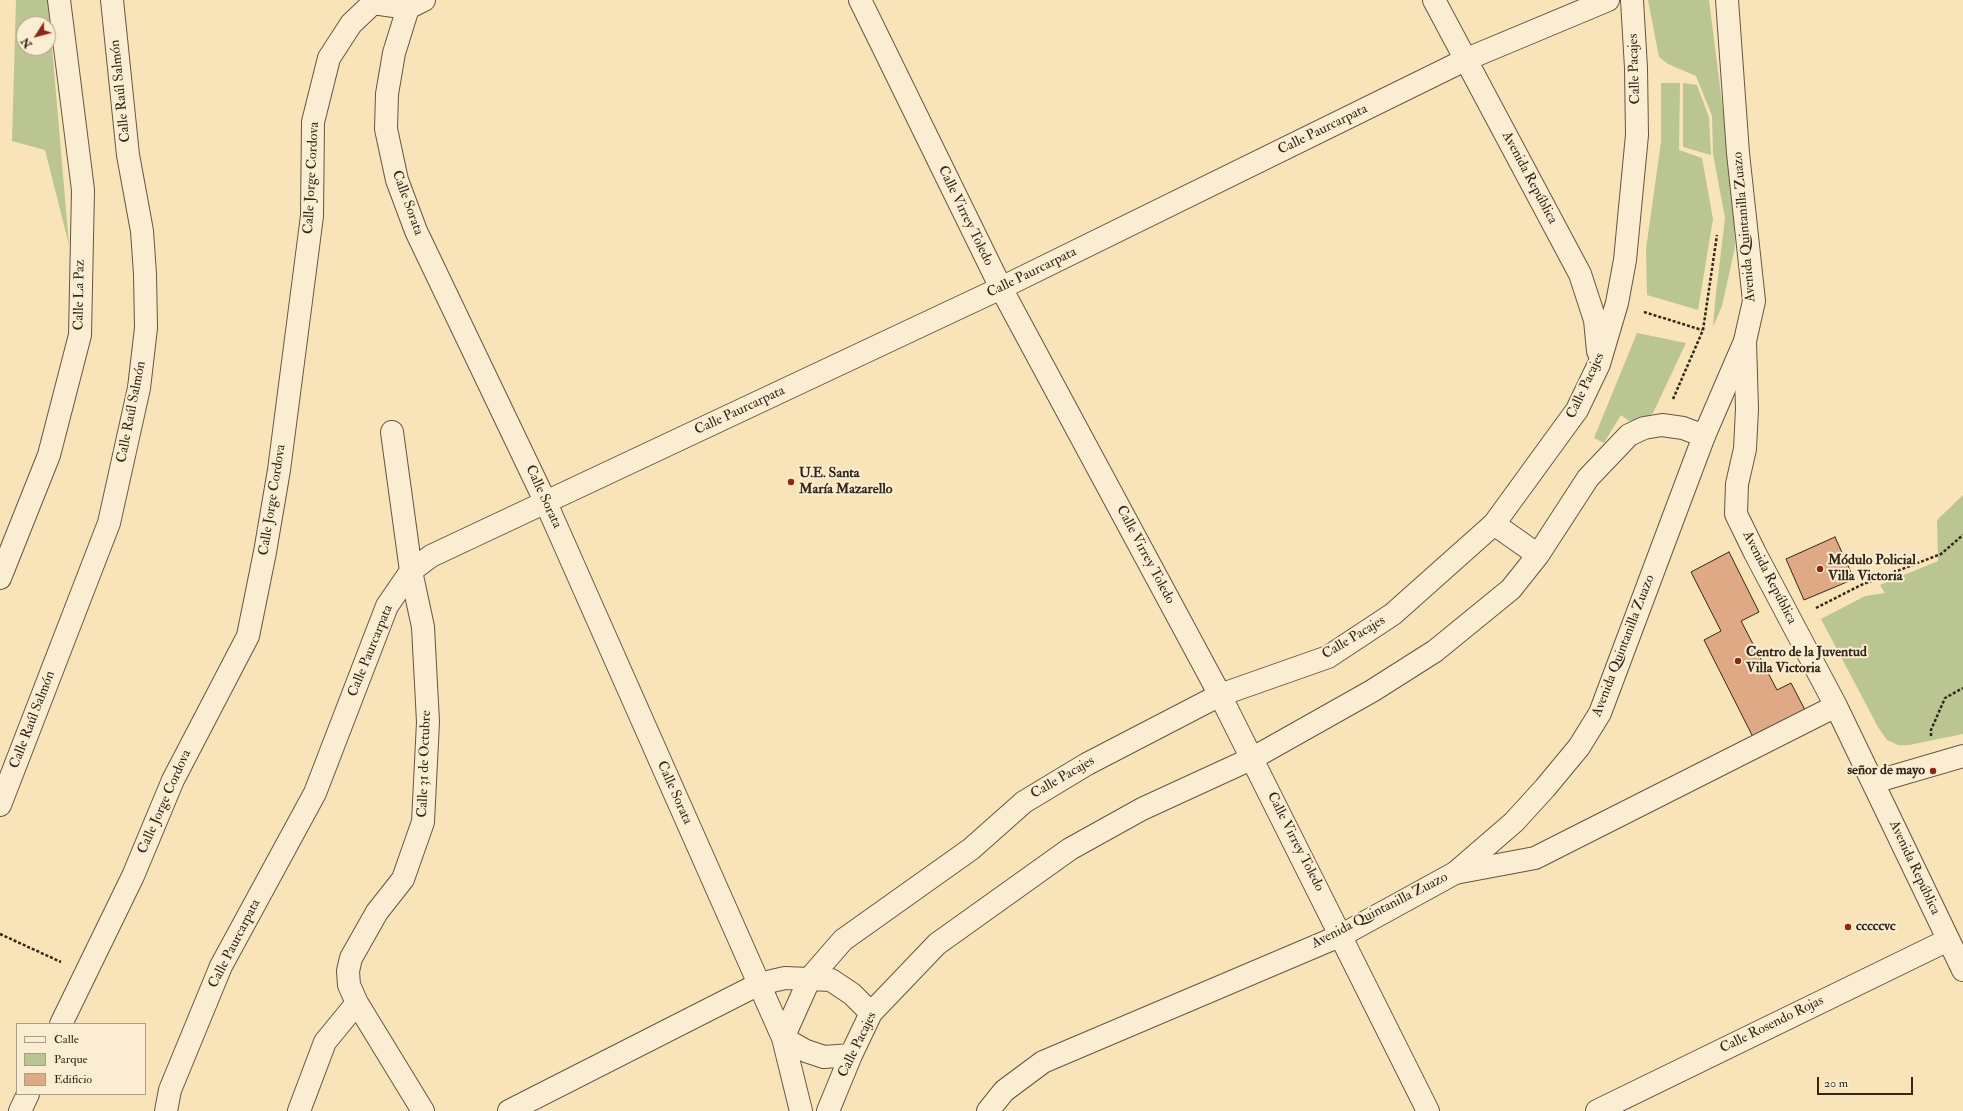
<!DOCTYPE html>
<meta charset="utf-8">
<style>
body{margin:0}
#map{position:relative;width:1963px;height:1111px;overflow:hidden;background:#f9e4b9;font-family:"IM FELL Double Pica",serif}
canvas{display:block}
.legend{position:absolute;left:16px;top:1023px;width:130px;height:72px;box-sizing:border-box;background:#fbedd2;border:1px solid #ab9e88;margin:0;padding:5px 7px;list-style:none;font-size:12px;color:#322719}
.legend li{display:flex;align-items:center;gap:8px;height:20px}
.legend b{width:20px;border:1px solid #ab9e88}
.north{position:absolute;left:16px;top:16px;width:40px;height:40px;box-sizing:border-box;background:#fbedd2;border:1px solid #ab9e88;border-radius:50%;rotate:234deg;font-size:11px;font-weight:700;line-height:16px;text-align:center;color:#322719}
.north::after{content:'';display:block;margin:auto;width:14px;height:18px;background:#8f2418;clip-path:polygon(50% 0,100% 100%,50% 72%,0 100%)}
.scale{position:absolute;left:1817px;top:1077px;width:96px;height:18px;box-sizing:border-box;border:2px solid #322719;border-top:0;padding-left:5px;font-size:12px;line-height:14px;white-space:nowrap;color:#322719;-webkit-text-stroke:3px #fbedd2;paint-order:stroke}
</style>
<div id="map">
<canvas width="1963" height="1111"></canvas>
<ul class="legend">
<li><b style="height:5px;background:#fbedd2"></b>Calle</li>
<li><b style="height:11px;background:#bbc591"></b>Parque</li>
<li><b style="height:11px;background:#e0a986"></b>Edificio</li>
</ul>
<div class="north">N</div>
<div class="scale">20 m</div>
</div>
<script>
const c = document.querySelector('canvas').getContext('2d');
c.lineJoin = 'round';
function fill(path, color) { c.fillStyle = color; c.fill(path, 'evenodd'); }
const toPath = rows => new Path2D(rows.map(r => 'M' + r).join(''));
function trace(path, color, width, dash) { c.strokeStyle = color; c.lineWidth = width; c.lineCap = dash ? 'butt' : 'round'; c.setLineDash(dash || []); c.stroke(path); }
function label(font, color, halo, rows, align = 'center') {
  c.font = font + ' "IM FELL Double Pica",serif'; c.lineWidth = 4; c.setLineDash([]); c.textBaseline = 'middle'; c.strokeStyle = halo; c.fillStyle = color; for (const [text, x, y, turn = 0] of rows) {
    c.save(); c.translate(x, y); c.rotate((+turn || 0) * Math.PI / 180); c.textAlign = isNaN(turn) ? turn : align; if (halo) c.strokeText(text, 0, 0); c.fillText(text, 0, 0); c.restore();
  }
}
fill(toPath([
 [16,0,48,0,69,245,45,150,12,141],
 [24,24,48,24,48,48,24,48],
 [1648,0,1709,0,1734,197,1735,247,1722,306,1713,327,1715,302,1725,218,1713,154,1712,116,1696,76,1668,64,1659,57],
 [1661,83,1680,83,1679,150,1702,158,1713,219,1698,310,1647,295,1646,249,1661,142],
 [1683,83,1697,85,1709,117,1711,155,1683,147],
 [1637,333,1686,343,1653,413,1640,423,1629,421,1621,415,1604,443,1594,438],
 [1963,495,1963,734,1909,745,1898,745,1887,740,1878,727,1821,619,1865,596,1885,593,1880,585,1938,561,1937,520]
]), '#bbc591');
const building = toPath([
 [1835,537,1854,579,1804,600,1786,559,1835,537],
 [1729,552,1759,612,1741,621,1777,690,1791,683,1805,710,1753,737,1704,640,1721,631,1691,572,1729,552]
]);
fill(building, '#e0a986');
trace(building, '#322719', 1);
const minor = toPath([
 [405,0,408,8,394,53,387,94,386,129,397,180,416,231,546,503,783,1038,801,1111],
 [860,0,1001,288,1220,695,1428,1111],
 [1434,0,1580,274,1595,320,1598,351],
 [1745,341,1747,409,1745,449,1737,484,1736,514,1755,553,1836,706,1963,970],
 [392,432,411,571,423,627,428,722,423,822,403,879,377,912,351,958,348,971,349,985,357,1003,423,1111],
 [1494,524,1538,555],
 [0,578,49,455,80,335,83,190,59,0],
 [1874,782,1963,756],
 [0,805,109,523,139,388,146,328,145,274,142,231,128,155,112,0],
 [1455,873,1535,858,1836,706],
 [61,1024,133,876,173,780,248,636,265,552,279,470,312,216,313,122,329,58,351,24,373,3,408,8,424,0],
 [783,1038,810,978,843,940,971,849,1024,802,1087,764,1220,695,1328,657,1393,614,1494,524,1577,410,1599,364,1617,303,1625,260,1637,135,1636,68,1632,0],
 [783,1038,806,1051,824,1057,851,1055],
 [20,1111,28,1094],
 [166,1111,170,1090,221,966,315,793,387,606,411,571,431,556,1001,288,1467,59,1608,0],
 [299,1111,325,1042,357,1003],
 [509,1111,759,984,785,978,831,980,852,994,871,1013],
 [828,1111,851,1055,871,1013,937,944,1070,849,1142,809,1253,758,1372,691,1435,651,1511,589,1538,555,1588,478,1629,435,1644,428,1662,425,1683,428,1704,436],
 [1597,1111,1948,940]
]);
const tertiary = toPath([
 [988,1111,1004,1091,1043,1062,1342,935,1455,873,1514,822,1545,788,1579,747,1600,713,1704,436,1745,341,1754,301,1738,153,1727,0]
]);
trace(minor, '#645641', 24);
trace(tertiary, '#645641', 24);
trace(toPath([
 [1644,312,1702,330],
 [1673,399,1703,330,1717,235],
 [1816,608,1861,585,1941,554,1963,535],
 [1931,736,1931,730,1945,698,1963,688],
 [0,934,61,962]
]), '#322719', 2.5, [3, 2]);
trace(minor, '#fbedd2', 22);
trace(tertiary, '#fbedd2', 22);
for (const [x, y, r, color] of [
 [791,482,4,"#8f2418"],
 [1820,569,4,"#8f2418"],
 [1738,661,4,"#8f2418"],
 [1933,771,4,"#8f2418"],
 [1848,927,4,"#8f2418"]
]) { const dot = new Path2D(); dot.arc(x, y, r, 0, 2 * Math.PI); c.fillStyle = color; c.fill(dot); trace(dot, '#fbedd2', 1.5); }
label('14px', '#322719', '#fbedd2', [
 ["Calle Pacajes",1635,69,-92],
 ["Calle Raúl Salmón",121,91,-96],
 ["Calle Paurcarpata",1323,130,-26],
 ["Calle Jorge Cordova",312,178,-87],
 ["Avenida República",1529,178,62],
 ["Calle Sorata",407,203,70],
 ["Calle Virrey Toledo",965,216,64],
 ["Avenida Quintanilla Zuazo",1745,227,-95],
 ["Calle Paurcarpata",1032,273,-26],
 ["Calle La Paz",80,295,-89],
 ["Calle Pacajes",1586,386,-65],
 ["Calle Paurcarpata",740,411,-25],
 ["Calle Raúl Salmón",132,412,-79],
 ["Calle Sorata",543,497,65],
 ["Calle Jorge Cordova",273,500,-81],
 ["Calle Virrey Toledo",1145,555,62],
 ["Avenida República",1769,578,63],
 ["Calle Pacajes",1354,638,-31],
 ["Avenida Quintanilla Zuazo",1624,646,-69],
 ["Calle Paurcarpata",371,651,-68],
 ["Calle Raúl Salmón",33,720,-69],
 ["Calle 31 de Octubre",425,764,-88],
 ["Calle Pacajes",1063,778,-30],
 ["Calle Sorata",674,793,66],
 ["Calle Jorge Cordova",165,802,-66],
 ["Calle Virrey Toledo",1295,842,63],
 ["Avenida República",1914,868,65],
 ["Avenida Quintanilla Zuazo",1380,911,-27],
 ["Calle Paurcarpata",235,944,-63],
 ["Calle Rosendo Rojas",1772,1025,-26],
 ["Calle Pacajes",858,1045,-64]
]);
label('bold 14px', '#322719', '#fbedd2', [
 ["U.E. Santa",799,474],
 ["María Mazarello",799,490],
 ["Módulo Policial",1828,561],
 ["Villa Victoria",1828,577],
 ["Centro de la Juventud",1746,653],
 ["Villa Victoria",1746,669],
 ["señor de mayo",1925,771,"right"],
 ["cccccvc",1856,927]
], 'left');
</script>
